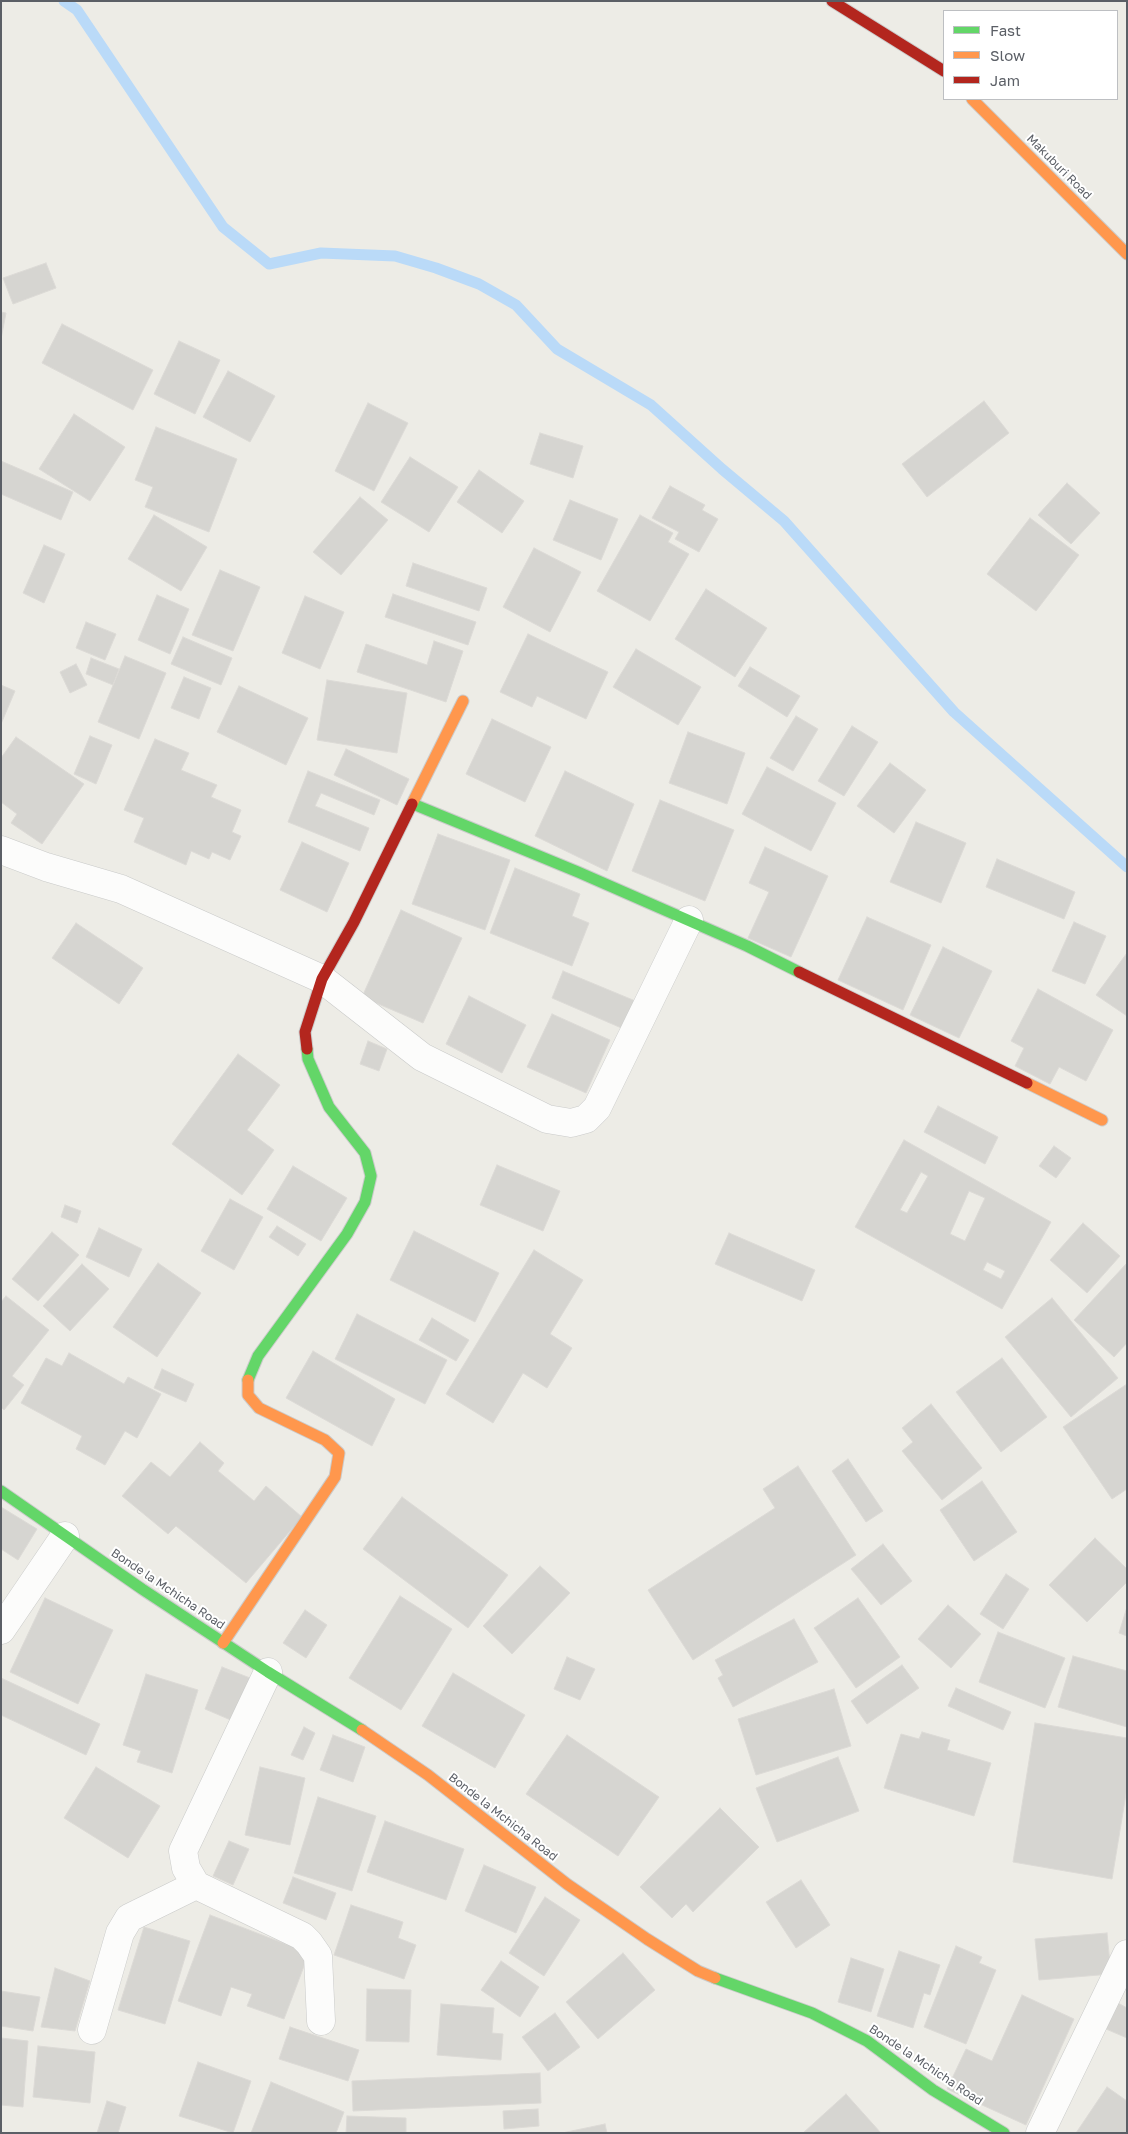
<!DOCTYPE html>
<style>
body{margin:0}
#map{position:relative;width:1128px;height:2134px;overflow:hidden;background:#edece6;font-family:"Golos Text",sans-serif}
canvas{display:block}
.frame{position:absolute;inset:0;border:2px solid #5b5f66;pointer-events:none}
.legend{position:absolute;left:943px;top:10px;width:175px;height:90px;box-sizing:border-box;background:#fff;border:1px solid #bdbfc2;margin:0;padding:6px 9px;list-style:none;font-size:15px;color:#5b5f66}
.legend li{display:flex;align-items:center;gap:10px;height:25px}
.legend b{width:25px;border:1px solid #bdbfc2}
</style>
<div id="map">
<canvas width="1128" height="2134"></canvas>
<div class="frame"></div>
<ul class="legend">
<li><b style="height:6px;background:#63d668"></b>Fast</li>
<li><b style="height:6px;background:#ff974d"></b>Slow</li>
<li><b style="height:6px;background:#b3261e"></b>Jam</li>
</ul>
</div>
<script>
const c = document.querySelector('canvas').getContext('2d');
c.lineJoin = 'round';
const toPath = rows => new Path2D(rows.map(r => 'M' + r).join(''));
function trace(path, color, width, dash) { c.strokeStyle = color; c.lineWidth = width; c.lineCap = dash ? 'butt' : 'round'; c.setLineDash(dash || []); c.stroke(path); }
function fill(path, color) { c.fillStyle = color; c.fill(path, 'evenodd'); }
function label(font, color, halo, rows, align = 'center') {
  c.font = font + ' "Golos Text",sans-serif'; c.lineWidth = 4; c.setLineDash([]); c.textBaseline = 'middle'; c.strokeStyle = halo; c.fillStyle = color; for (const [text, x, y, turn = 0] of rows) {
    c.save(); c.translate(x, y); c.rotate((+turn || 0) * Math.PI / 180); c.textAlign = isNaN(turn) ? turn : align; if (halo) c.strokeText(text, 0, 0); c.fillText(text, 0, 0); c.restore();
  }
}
trace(toPath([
 [64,1,77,10,223,227,269,264,321,253,395,256,436,268,479,284,516,305,557,349,651,405,722,469,784,521,954,712,1127,867]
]), '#badaf8', 11);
const building = toPath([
 [46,263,56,288,13,304,3,278,46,263],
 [1,312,6,313,1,339,1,312],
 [62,324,153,370,133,410,42,363,62,324],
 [179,341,220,360,195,414,154,394,179,341],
 [228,371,275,396,250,442,203,417,228,371],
 [984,401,1009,433,927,497,902,464,984,401],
 [368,403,408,423,374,491,335,471,368,403],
 [74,414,125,447,90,501,39,469,74,414],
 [156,427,237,459,209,532,145,507,153,487,135,480,156,427],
 [540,433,583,446,573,478,530,464,540,433],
 [410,457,458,487,429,532,381,502,410,457],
 [1,461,73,492,61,520,1,494,1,461],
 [479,470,524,501,502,533,457,502,479,470],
 [1067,483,1100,513,1071,544,1038,515,1067,483],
 [670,486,705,505,702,510,718,519,699,552,675,539,679,532,652,518,670,486],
 [360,497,388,520,341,575,313,552,360,497],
 [570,500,618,519,601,560,553,540,570,500],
 [154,515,207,547,181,591,128,559,154,515],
 [640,515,673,533,668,542,689,554,650,621,597,591,640,515],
 [1030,518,1079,555,1036,611,987,574,1030,518],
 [44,545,65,554,44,603,23,593,44,545],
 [534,548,581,572,550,632,503,607,534,548],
 [413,563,487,588,479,611,406,586,413,563],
 [220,570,260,587,233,651,192,635,220,570],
 [706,589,767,628,735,677,675,639,706,589],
 [393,594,476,622,468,645,385,617,393,594],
 [157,595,189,609,170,654,138,640,157,595],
 [305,596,344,612,320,669,282,653,305,596],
 [86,622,116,634,105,660,76,648,86,622],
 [528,634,608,672,586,719,537,696,532,707,500,692,528,634],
 [183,637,232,658,221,685,171,664,183,637],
 [434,641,463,651,446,702,357,672,366,644,427,665,434,641],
 [636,649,701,687,678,725,613,687,636,649],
 [125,656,166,673,139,739,98,722,125,656],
 [91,658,119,669,113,685,86,674,91,658],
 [76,664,87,685,70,693,60,672,76,664],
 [750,667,800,696,787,717,738,686,750,667],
 [184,677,211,688,199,719,171,708,184,677],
 [327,680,407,693,397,753,317,740,327,680],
 [1,685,15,691,1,724,1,685],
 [239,686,308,718,286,765,217,732,239,686],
 [796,716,818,729,793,771,770,758,796,716],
 [492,719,551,747,525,802,466,774,492,719],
 [852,726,878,742,844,796,818,781,852,726],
 [688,732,745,753,727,804,669,783,688,732],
 [90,736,112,745,96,784,74,774,90,736],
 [16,737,84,784,42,844,11,823,17,814,1,802,1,758,16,737],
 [155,739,189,753,181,770,217,785,211,797,241,810,232,832,241,836,230,860,212,852,209,859,191,851,186,865,134,842,144,818,124,810,155,739],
 [346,749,409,779,397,805,334,775,346,749],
 [890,763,926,790,894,833,857,806,890,763],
 [767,767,836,803,811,851,742,814,767,767],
 [308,771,380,800,374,815,321,793,315,806,369,828,360,851,288,822,308,771],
 [565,771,634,804,607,871,535,836,565,771],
 [660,800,734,830,705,901,632,871,660,800],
 [916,822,966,843,941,903,890,882,916,822],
 [438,834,510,860,485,930,412,904,438,834],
 [302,842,349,863,327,912,280,890,302,842],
 [765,847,828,876,791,957,748,938,769,892,749,883,765,847],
 [997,859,1075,892,1064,919,986,887,997,859],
 [515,868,580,894,572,916,589,923,572,966,490,933,515,868],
 [401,910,462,938,423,1023,362,997,401,910],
 [867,917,931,945,903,1010,838,980,867,917],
 [1074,922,1106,936,1085,984,1052,971,1074,922],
 [76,923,143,968,119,1004,52,958,76,923],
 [943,947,992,971,959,1038,910,1015,943,947],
 [1127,953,1127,1016,1096,995,1127,953],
 [563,971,645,1005,633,1033,552,998,563,971],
 [1038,989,1113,1030,1086,1081,1059,1067,1050,1084,1015,1066,1024,1048,1011,1041,1038,989],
 [469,996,526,1025,502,1073,446,1044,469,996],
 [552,1014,610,1040,586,1093,527,1067,552,1014],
 [368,1041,387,1049,379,1071,360,1064,368,1041],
 [238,1054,280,1085,247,1130,274,1150,242,1195,172,1144,238,1054],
 [938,1106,998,1137,985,1164,924,1132,938,1106],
 [904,1140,1051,1222,1002,1309,855,1227,904,1140],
 [921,1172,928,1176,907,1213,900,1210,921,1172],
 [969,1191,985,1198,965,1241,950,1234,969,1191],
 [987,1262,1005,1271,1001,1279,983,1270,987,1262],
 [1054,1146,1071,1158,1056,1178,1039,1166,1054,1146],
 [497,1165,560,1191,543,1231,480,1205,497,1165],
 [293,1166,347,1198,321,1241,267,1209,293,1166],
 [230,1199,263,1217,234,1270,201,1251,230,1199],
 [65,1205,81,1211,77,1223,61,1217,65,1205],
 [1083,1223,1120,1256,1087,1293,1050,1260,1083,1223],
 [277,1226,306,1244,298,1256,269,1237,277,1226],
 [99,1228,142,1249,129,1277,86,1257,99,1228],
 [414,1231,499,1273,475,1322,390,1280,414,1231],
 [52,1232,79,1255,38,1301,12,1279,52,1232],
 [729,1233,815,1270,802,1301,715,1264,729,1233],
 [534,1250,583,1280,550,1334,572,1348,547,1388,523,1373,493,1423,446,1394,534,1250],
 [158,1263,201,1293,157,1357,113,1327,158,1263],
 [1127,1263,1127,1343,1114,1357,1074,1320,1127,1263],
 [82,1264,109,1289,70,1331,43,1306,82,1264],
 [6,1296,49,1330,12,1376,24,1385,4,1410,1,1407,1,1302,6,1296],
 [1052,1298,1118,1378,1071,1417,1005,1337,1052,1298],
 [357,1314,447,1360,425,1404,335,1359,357,1314],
 [432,1318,469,1340,456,1361,419,1340,432,1318],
 [313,1351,395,1399,372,1446,286,1398,313,1351],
 [69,1353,124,1384,128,1377,161,1394,137,1438,125,1431,105,1465,76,1449,82,1436,21,1403,46,1358,62,1366,69,1353],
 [1002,1358,1047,1417,1001,1452,956,1392,1002,1358],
 [162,1369,194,1384,186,1402,154,1388,162,1369],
 [1127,1384,1127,1489,1112,1499,1063,1427,1127,1384],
 [931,1404,982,1468,942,1500,902,1451,913,1442,902,1428,931,1404],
 [200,1442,224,1463,218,1471,254,1501,266,1486,302,1517,246,1583,176,1526,168,1534,122,1496,151,1462,170,1477,200,1442],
 [848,1459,883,1511,866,1522,832,1471,848,1459],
 [798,1466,856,1555,693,1660,648,1590,775,1508,763,1489,798,1466],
 [982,1481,1017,1532,974,1561,940,1510,982,1481],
 [402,1497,508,1575,468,1628,363,1549,402,1497],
 [1,1507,37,1529,18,1560,1,1549,1,1507],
 [1095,1538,1127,1569,1127,1582,1087,1622,1049,1585,1095,1538],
 [883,1544,912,1581,881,1605,851,1569,883,1544],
 [540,1566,570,1593,512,1654,483,1626,540,1566],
 [1006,1574,1029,1589,1003,1629,980,1614,1006,1574],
 [400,1596,452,1629,401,1710,349,1678,400,1596],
 [45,1598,113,1630,78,1704,10,1672,45,1598],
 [858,1598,900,1657,856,1688,814,1628,858,1598],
 [948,1605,981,1634,951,1668,918,1639,948,1605],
 [1127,1607,1127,1636,1119,1633,1127,1607],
 [305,1610,327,1625,306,1658,283,1643,305,1610],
 [794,1619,818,1662,733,1707,718,1678,723,1675,715,1660,794,1619],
 [998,1632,1065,1658,1045,1708,979,1682,998,1632],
 [1073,1656,1127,1671,1127,1727,1058,1707,1073,1656],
 [567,1657,595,1669,580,1700,554,1689,567,1657],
 [902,1665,919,1688,867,1724,851,1701,902,1665],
 [222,1667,250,1678,233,1721,205,1709,222,1667],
 [453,1673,525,1715,495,1768,422,1726,453,1673],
 [146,1674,198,1690,172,1773,137,1762,141,1751,123,1745,146,1674],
 [1,1678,100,1724,86,1755,1,1715,1,1678],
 [956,1688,1011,1712,1003,1730,948,1706,956,1688],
 [834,1689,851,1746,756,1775,738,1719,834,1689],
 [1035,1723,1127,1738,1127,1788,1112,1879,1013,1862,1035,1723],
 [304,1727,315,1733,303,1760,291,1755,304,1727],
 [922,1732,950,1740,947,1750,991,1763,974,1816,884,1788,901,1734,919,1739,922,1732],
 [333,1735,365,1747,353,1782,320,1770,333,1735],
 [567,1735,659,1797,618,1856,526,1794,567,1735],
 [838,1757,859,1811,777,1842,756,1788,838,1757],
 [96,1767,160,1806,128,1858,64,1818,96,1767],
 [260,1767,305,1778,290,1845,245,1835,260,1767],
 [318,1797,376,1816,352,1891,294,1873,318,1797],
 [720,1808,759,1847,693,1912,686,1904,672,1918,640,1887,720,1808],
 [385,1821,464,1849,446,1900,367,1872,385,1821],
 [229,1841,249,1849,233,1885,213,1876,229,1841],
 [484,1865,536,1887,516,1933,465,1911,484,1865],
 [293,1877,336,1893,326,1920,283,1903,293,1877],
 [801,1880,830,1925,796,1948,766,1902,801,1880],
 [545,1897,580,1920,544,1976,509,1953,545,1897],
 [351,1905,403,1922,398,1938,416,1945,404,1979,334,1955,351,1905],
 [210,1915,309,1953,284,2019,247,2006,252,1994,231,1987,221,2016,178,2001,210,1915],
 [144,1927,190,1941,165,2024,118,2010,144,1927],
 [1107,1933,1111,1974,1039,1980,1035,1939,1107,1933],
 [956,1946,982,1957,979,1963,996,1970,966,2044,924,2027,956,1946],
 [899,1951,940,1965,930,1995,924,1993,913,2028,877,2016,899,1951],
 [623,1953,655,1990,598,2039,566,2002,623,1953],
 [851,1958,884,1969,871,2012,838,2002,851,1958],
 [501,1961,539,1987,520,2017,481,1990,501,1961],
 [55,1968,90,1981,75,2031,41,2027,55,1968],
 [367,1989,411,1990,409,2042,366,2041,367,1989],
 [1,1991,40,1997,33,2031,1,2026,1,1991],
 [1022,1995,1074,2019,1026,2125,947,2089,966,2049,992,2061,1022,1995],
 [1118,2003,1127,2008,1127,2038,1106,2029,1118,2003],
 [441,2004,494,2008,492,2033,503,2034,501,2060,437,2055,441,2004],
 [555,2013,580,2047,548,2071,522,2037,555,2013],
 [290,2027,359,2050,348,2081,279,2059,290,2027],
 [1,2038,28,2041,23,2107,1,2105,1,2038],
 [38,2046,95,2052,90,2103,33,2097,38,2046],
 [198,2062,251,2081,233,2133,179,2116,198,2062],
 [540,2073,541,2103,353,2111,352,2081,540,2073],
 [271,2082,344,2112,336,2133,251,2133,271,2082],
 [1107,2087,1127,2101,1127,2133,1076,2133,1107,2087],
 [846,2094,881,2133,803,2133,846,2094],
 [107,2101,126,2107,118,2133,97,2133,107,2101],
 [538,2109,539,2126,504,2129,503,2111,538,2109],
 [347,2116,406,2118,406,2133,346,2133,347,2116],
 [605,2124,607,2133,562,2133,605,2124]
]);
fill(building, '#d6d5d1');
trace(building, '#dcdad6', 1);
const street = toPath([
 [1,850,46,867,121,889,322,979,422,1057,547,1119,571,1123,586,1119,597,1108,689,920],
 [1,1630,65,1536],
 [268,1672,183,1851,186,1868,196,1885,302,1936,309,1943,318,1956,321,2021],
 [92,2030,120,1933,129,1918,196,1885],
 [1040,2133,1127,1954]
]);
const fast = toPath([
 [413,804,578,872,747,946,799,972],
 [248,1380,258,1356,347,1234,365,1202,371,1176,365,1153,329,1107,308,1059,307,1049],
 [1,1491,142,1589,268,1672,362,1730],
 [715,1978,812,2013,867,2041,933,2090,1004,2133]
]);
const slow = toPath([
 [972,99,1127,254],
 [412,804,463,701],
 [1027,1083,1102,1120],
 [223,1643,335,1477,339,1453,325,1440,259,1408,248,1395,248,1380],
 [362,1730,428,1775,567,1884,647,1939,698,1971,715,1978]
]);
const jam = toPath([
 [832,1,944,71],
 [799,972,1027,1083],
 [307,1049,305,1032,322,979,354,922,412,804]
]);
trace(street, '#c9cac9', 29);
trace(fast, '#cbcbcb', 13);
trace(slow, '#cbcbcb', 13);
trace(jam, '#cbcbcb', 13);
trace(street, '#fcfcfb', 28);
trace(fast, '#63d668', 11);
trace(slow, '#ff974d', 11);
trace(jam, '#b3261e', 11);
label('12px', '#5b5f66', '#fff', [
 ["Makuburi Road",1059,167,45],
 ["Bonde la Mchicha Road",168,1589,34],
 ["Bonde la Mchicha Road",503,1817,38],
 ["Bonde la Mchicha Road",926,2065,34]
]);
</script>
